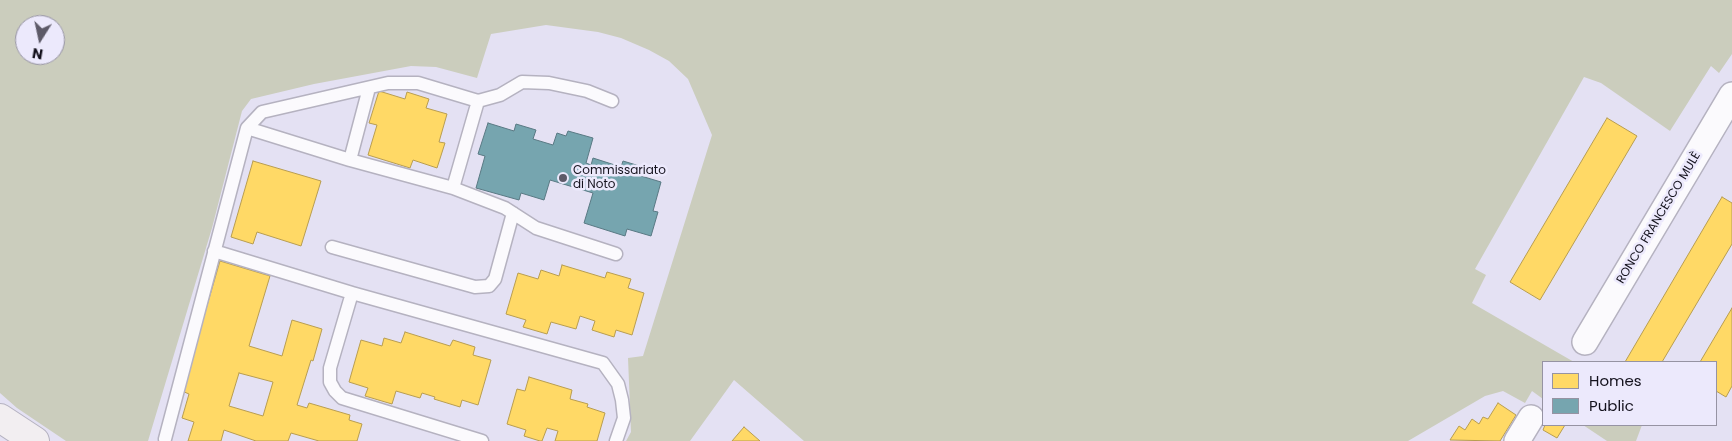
<!DOCTYPE html>
<meta charset="utf-8">
<style>
body{margin:0}
#map{position:relative;width:1732px;height:441px;overflow:hidden;background:#e4e1f3;font-family:Poppins,sans-serif}
canvas{display:block}
.legend{position:absolute;left:1542px;top:361px;width:175px;height:65px;box-sizing:border-box;background:#ece9fc;border:1px solid #9693a3;margin:0;padding:6px 9px;list-style:none;font-size:15px;color:#14121d}
.legend li{display:flex;align-items:center;gap:10px;height:25px}
.legend b{width:25px;border:1px solid #9693a3}
.north{position:absolute;left:15px;top:15px;width:50px;height:50px;box-sizing:border-box;background:#ece9fc;border:1px solid #9693a3;border-radius:50%;rotate:190deg;font-size:14px;font-weight:700;line-height:20px;text-align:center;color:#14121d}
.north::after{content:'';display:block;margin:auto;width:18px;height:22px;background:#5d5a68;clip-path:polygon(50% 0,100% 100%,50% 72%,0 100%)}
</style>
<div id="map">
<canvas width="1732" height="441"></canvas>
<ul class="legend">
<li><b style="height:14px;background:#ffd966"></b>Homes</li>
<li><b style="height:14px;background:#76a5af"></b>Public</li>
</ul>
<div class="north">N</div>
</div>
<script>
const c = document.querySelector('canvas').getContext('2d');
c.lineJoin = 'round';
function fill(path, color) { c.fillStyle = color; c.fill(path, 'evenodd'); }
const toPath = rows => new Path2D(rows.map(r => 'M' + r).join(''));
function trace(path, color, width, dash) { c.strokeStyle = color; c.lineWidth = width; c.lineCap = dash ? 'butt' : 'round'; c.setLineDash(dash || []); c.stroke(path); }
function label(font, color, halo, rows, align = 'center') {
  c.font = font + ' Poppins,sans-serif'; c.lineWidth = 5; c.setLineDash([]); c.textBaseline = 'middle'; c.strokeStyle = halo; c.fillStyle = color; for (const [text, x, y, turn = 0] of rows) {
    c.save(); c.translate(x, y); c.rotate((+turn || 0) * Math.PI / 180); c.textAlign = isNaN(turn) ? turn : align; if (halo) c.strokeText(text, 0, 0); c.fillText(text, 0, 0); c.restore();
  }
}
fill(toPath([
 [0,0,1732,0,1732,54,1719,73,1711,66,1670,131,1601,83,1584,77,1475,269,1486,275,1472,303,1574,362,1543,362,1543,399,1532,391,1525,403,1503,391,1485,396,1408,441,804,441,734,380,690,441,626,441,631,432,628,358,643,356,712,135,688,79,669,61,649,50,621,38,598,32,546,25,491,34,477,78,436,67,411,66,314,84,251,99,242,111,212,228,148,441,66,441,17,408,0,393],
 [25,25,55,25,55,55,25,55],
 [1583,425,1642,425,1636,441,1607,441]
]), '#cbcdbd');
const homes = toPath([
 [379,91,405,99,407,92,429,99,426,108,447,114,439,142,445,143,437,168,413,160,410,168,368,155,377,125,369,123,379,91],
 [1607,118,1637,136,1540,300,1510,282,1607,118],
 [253,161,321,181,301,246,257,232,253,244,231,237,253,161],
 [1722,197,1732,203,1732,244,1662,362,1625,362,1722,197],
 [220,261,270,276,249,346,282,356,292,320,322,329,313,361,311,360,297,405,307,408,309,403,350,415,349,420,362,424,357,441,319,441,291,433,288,441,256,441,224,430,221,441,188,441,194,422,182,418,189,394,182,391,220,261],
 [239,373,273,382,263,416,229,406,239,373],
 [562,265,605,278,607,272,631,279,628,288,644,293,632,335,616,330,614,337,592,330,595,321,580,316,576,329,551,322,547,334,523,327,526,320,506,314,518,273,538,279,541,270,559,276,562,265],
 [1732,308,1732,386,1726,397,1716,391,1716,362,1700,362,1732,308],
 [405,332,450,346,453,340,475,347,473,355,491,360,478,405,462,400,460,407,434,399,435,397,422,393,420,398,396,391,392,404,365,396,368,388,349,382,361,340,382,346,384,338,401,343,405,332],
 [529,377,572,390,570,399,588,404,587,407,605,413,597,441,555,441,558,431,547,428,542,441,540,441,524,436,526,430,507,424,517,389,525,391,529,377],
 [1498,403,1516,415,1500,441,1450,440,1459,426,1465,430,1472,419,1479,424,1483,417,1488,419,1498,403],
 [1545,425,1565,425,1557,438,1543,430,1545,425],
 [744,427,760,441,732,441,744,427]
]);
fill(homes, '#ffd966');
trace(homes, '#b89d50', 1);
const public = toPath([
 [488,123,514,131,516,124,536,130,533,139,553,145,557,133,566,136,568,131,593,138,586,163,591,165,593,158,621,167,623,161,643,167,641,176,661,182,653,211,658,212,651,236,627,229,625,236,584,223,593,193,550,180,544,200,521,193,519,200,476,188,485,156,478,154,488,123]
]);
fill(public, '#76a5af');
trace(public, '#597983', 1);
const lane = toPath([
 [247,128,350,160,453,188,505,208,536,228,616,254],
 [350,160,369,88],
 [453,188,478,101],
 [332,247,475,287,489,286,495,279,513,213],
 [214,251,352,293],
 [165,439,247,128,262,112,388,83,418,83,478,101,500,95,522,82,549,83,587,91,612,101],
 [482,441,342,398,335,391,330,382,330,368,352,293,603,363,618,384,622,400,624,418,616,441]
]);
const street = toPath([
 [1585,342,1732,95],
 [1517,441,1531,418]
]);
const secondary = toPath([
 [0,418,35,441]
]);
trace(lane, '#b5b2c0', 15);
trace(street, '#b5b2c0', 28);
trace(secondary, '#b5b2c0', 30);
trace(lane, '#fbfafd', 12);
trace(street, '#fbfafd', 25);
trace(secondary, '#f2eef1', 28);
for (const [x, y, r, color] of [
 [563,178,5,"#5d5a68"]
]) { const dot = new Path2D(); dot.arc(x, y, r, 0, 2 * Math.PI); c.fillStyle = color; c.fill(dot); trace(dot, '#ece9fc', 2); }
label('12px', '#14121d', '#ece9fc', [
 ["Commissariato",573,171],
 ["di Noto",573,185]
], 'left');
label('12px', '#14121d', '#ece9fc', [
 ["RONCO FRANCESCO MULÈ",1659,218,-59]
]);
</script>
